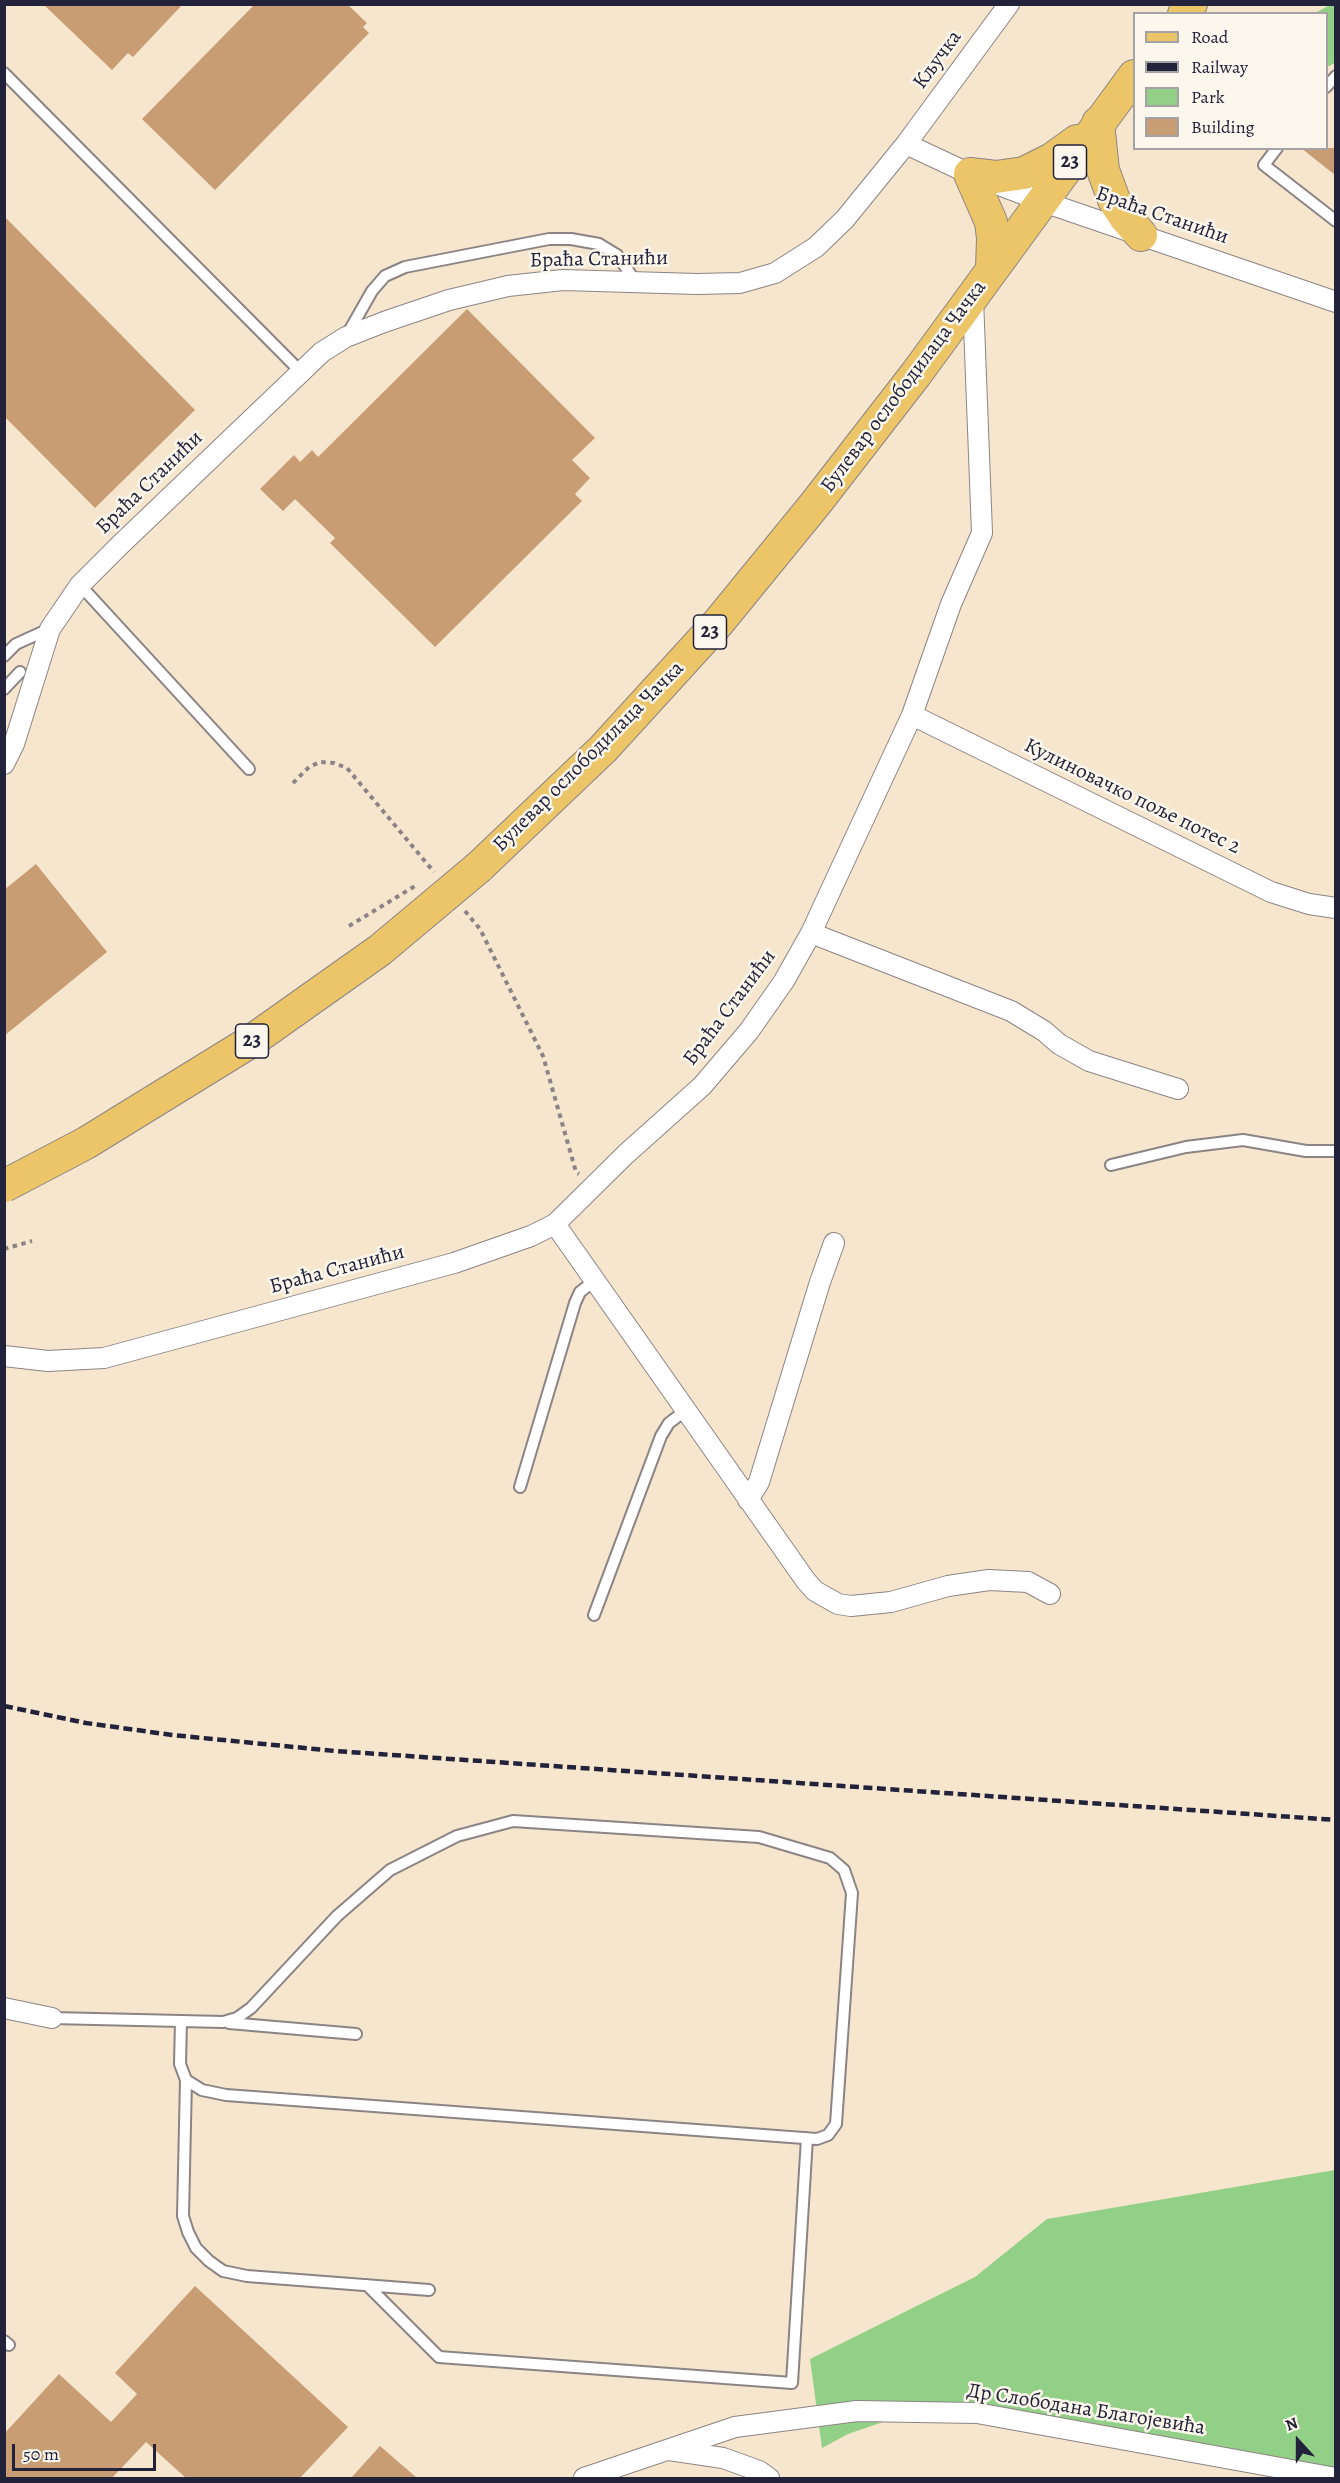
<!DOCTYPE html>
<meta charset="utf-8">
<style>
body{margin:0}
#map{position:relative;width:1340px;height:2483px;overflow:hidden;background:#f6e6ce;font-family:Alegreya,serif}
canvas{display:block}
.frame{position:absolute;inset:0;border:6px solid #22223b;pointer-events:none}
.legend{position:absolute;left:1133px;top:12px;width:195px;height:138px;box-sizing:border-box;background:#fbf7ec;border:2px solid #a4a2a5;margin:0;padding:8px 10px;list-style:none;font-size:18px;color:#22223b}
.legend li{display:flex;align-items:center;gap:12px;height:30px}
.legend b{width:30px;border:2px solid #a4a2a5}
.north{position:absolute;left:1268px;top:2411px;width:60px;height:60px;-webkit-text-stroke:4px #fbf7ec;paint-order:stroke;rotate:339deg;font-size:16px;font-weight:700;line-height:24px;text-align:center;color:#22223b}
.north::after{content:'';display:block;margin:auto;width:21px;height:27px;background:#22223b;clip-path:polygon(50% 0,100% 100%,50% 72%,0 100%)}
.scale{position:absolute;left:12px;top:2444px;width:144px;height:27px;box-sizing:border-box;border:3px solid #22223b;border-top:0;padding-left:8px;font-size:18px;line-height:21px;white-space:nowrap;color:#22223b;-webkit-text-stroke:4px #fbf7ec;paint-order:stroke}
</style>
<div id="map">
<canvas width="1340" height="2483"></canvas>
<div class="frame"></div>
<ul class="legend">
<li><b style="height:8px;background:#ecc569"></b>Road</li>
<li><b style="height:8px;background:#22223b"></b>Railway</li>
<li><b style="height:16px;background:#91d086"></b>Park</li>
<li><b style="height:16px;background:#c99d74"></b>Building</li>
</ul>
<div class="north">N</div>
<div class="scale">50 m</div>
</div>
<script>
const c = document.querySelector('canvas').getContext('2d');
c.lineJoin = 'round';
function fill(path, color) { c.fillStyle = color; c.fill(path, 'evenodd'); }
const toPath = rows => new Path2D(rows.map(r => 'M' + r).join(''));
function trace(path, color, width, dash) { c.strokeStyle = color; c.lineWidth = width; c.lineCap = dash ? 'butt' : 'round'; c.setLineDash(dash || []); c.stroke(path); }
function label(font, color, halo, rows, align = 'center') {
  c.font = font + ' Alegreya,serif'; c.lineWidth = 5; c.setLineDash([]); c.textBaseline = 'middle'; c.strokeStyle = halo; c.fillStyle = color; for (const [text, x, y, turn = 0] of rows) {
    c.save(); c.translate(x, y); c.rotate((+turn || 0) * Math.PI / 180); c.textAlign = isNaN(turn) ? turn : align; if (halo) c.strokeText(text, 0, 0); c.fillText(text, 0, 0); c.restore();
  }
}
fill(toPath([
 [1330,5,1335,5,1335,63,1327,67,1326,14,1315,13],
 [1335,2170,1335,2478,915,2411,848,2434,822,2448,810,2359,975,2277,1047,2219]
]), '#91d086');
fill(toPath([
 [43,4,183,4,133,57,128,53,112,70],
 [255,4,347,4,367,23,363,27,369,33,215,190,142,119],
 [1301,148,1335,148,1335,175],
 [4,216,195,410,95,508,4,416],
 [467,309,595,438,572,460,590,478,575,494,582,501,435,647,330,543,335,538,295,499,283,511,260,489,294,455,300,462,312,450,318,457],
 [36,864,107,952,4,1036,4,890],
 [195,2286,348,2427,300,2478,186,2478,146,2442,112,2478,4,2478,4,2434,59,2374,111,2422,137,2394,115,2373],
 [380,2446,417,2478,351,2478]
]), '#c99d74');
const lane = toPath([
 [4,73,301,372],
 [1326,87,1336,76],
 [1277,148,1264,165,1336,221],
 [347,335,372,291,385,276,405,267,549,239,571,239,599,244,617,255,636,282],
 [80,585,249,769],
 [4,656,16,644,49,629],
 [4,689,20,672],
 [1111,1165,1186,1147,1243,1140,1306,1151,1336,1151],
 [520,1487,575,1303,580,1292,594,1281],
 [594,1615,661,1436,669,1423,685,1411],
 [52,2018,181,2021,223,2022,237,2018,251,2008,337,1916,390,1870,457,1836,513,1821,759,1837,830,1858,844,1870,852,1893,836,2124,828,2135,817,2139,226,2095,202,2090,186,2080,180,2064,181,2021],
 [229,2023,356,2034],
 [186,2080,183,2216,188,2232,196,2248,209,2261,223,2271,247,2276,429,2290],
 [367,2285,439,2357,792,2383,807,2138],
 [4,2341,9,2345]
]);
const street = toPath([
 [906,144,970,174,1041,201,1336,302],
 [912,715,1271,892,1309,904,1336,908],
 [4,764,14,744,50,629,80,585,120,545,322,352,346,337,384,322,449,300,508,286,563,280,697,284,740,283,775,273,816,247,845,219,906,144,1009,4],
 [811,933,1011,1011,1044,1031,1059,1044,1089,1061,1178,1089],
 [555,1224,806,1581,815,1591,838,1604,851,1606,891,1602,948,1586,989,1580,1028,1582,1050,1594],
 [4,1356,48,1361,104,1358,454,1263,531,1236,555,1224,626,1154,702,1086,749,1031,784,981,811,933,912,715,951,604,982,533,973,299],
 [748,1500,759,1482,820,1282,834,1243],
 [4,2008,52,2018],
 [669,2450,723,2458,759,2471,769,2478],
 [584,2478,735,2427,857,2411,977,2413,1336,2478]
]);
const primary = toPath([
 [1184,14,1191,4],
 [1098,123,1103,170,1114,200,1125,217,1141,235],
 [970,174,996,177,1024,173,1052,159,1077,141],
 [970,174,991,222,993,238,992,269],
 [479,867,603,749,718,623,816,503,916,374,1134,76]
]);
trace(lane, '#8c8484', 14);
trace(street, '#8c8484', 22);
trace(primary, '#8c8484', 34);
trace(toPath([
 [293,783,309,767,320,762,334,763,347,768,434,872],
 [465,911,480,929,543,1056,576,1172,579,1174],
 [349,926,415,886],
 [4,1249,32,1241]
]), '#8c8484', 4, [4.5, 4.5]);
trace(lane, '#fff', 10);
trace(street, '#fff', 20);
trace(primary, '#ecc569', 32);
trace(toPath([
 [4,1706,86,1723,172,1735,335,1751,1336,1820]
]), '#22223b', 4.5, [9, 4.5]);
const primaryBridge = toPath([
 [4,1186,86,1143,250,1042,380,950,479,867]
]);
trace(primaryBridge, '#8c8484', 34, []);
trace(primaryBridge, '#ecc569', 32);
for (const [x, y, w] of [
 [1070,162,33],
 [710,632,33],
 [252,1041,33]
]) { const box = new Path2D(); box.roundRect(x - w / 2, y - 17, w, 34, 4.5); c.fillStyle = '#fbf7ec'; c.fill(box); trace(box, '#22223b', 1.5); }
label('bold 20px', '#22223b', null, [
 ["23",1070,162],
 ["23",710,632],
 ["23",252,1041]
]);
label('21px', '#22223b', '#fbf7ec', [
 ["Кључка",938,60,-54],
 ["Браћа Станићи",1162,216,19],
 ["Браћа Станићи",599,260,-1],
 ["Булевар ослободилаца Чачка",904,387,-53],
 ["Браћа Станићи",150,483,-44],
 ["Булевар ослободилаца Чачка",589,757,-45],
 ["Кулиновачко поље потес 2",1132,797,26],
 ["Браћа Станићи",730,1008,-53],
 ["Браћа Станићи",337,1270,-15],
 ["Др Слободана Благојевића",1086,2410,9]
]);
</script>
